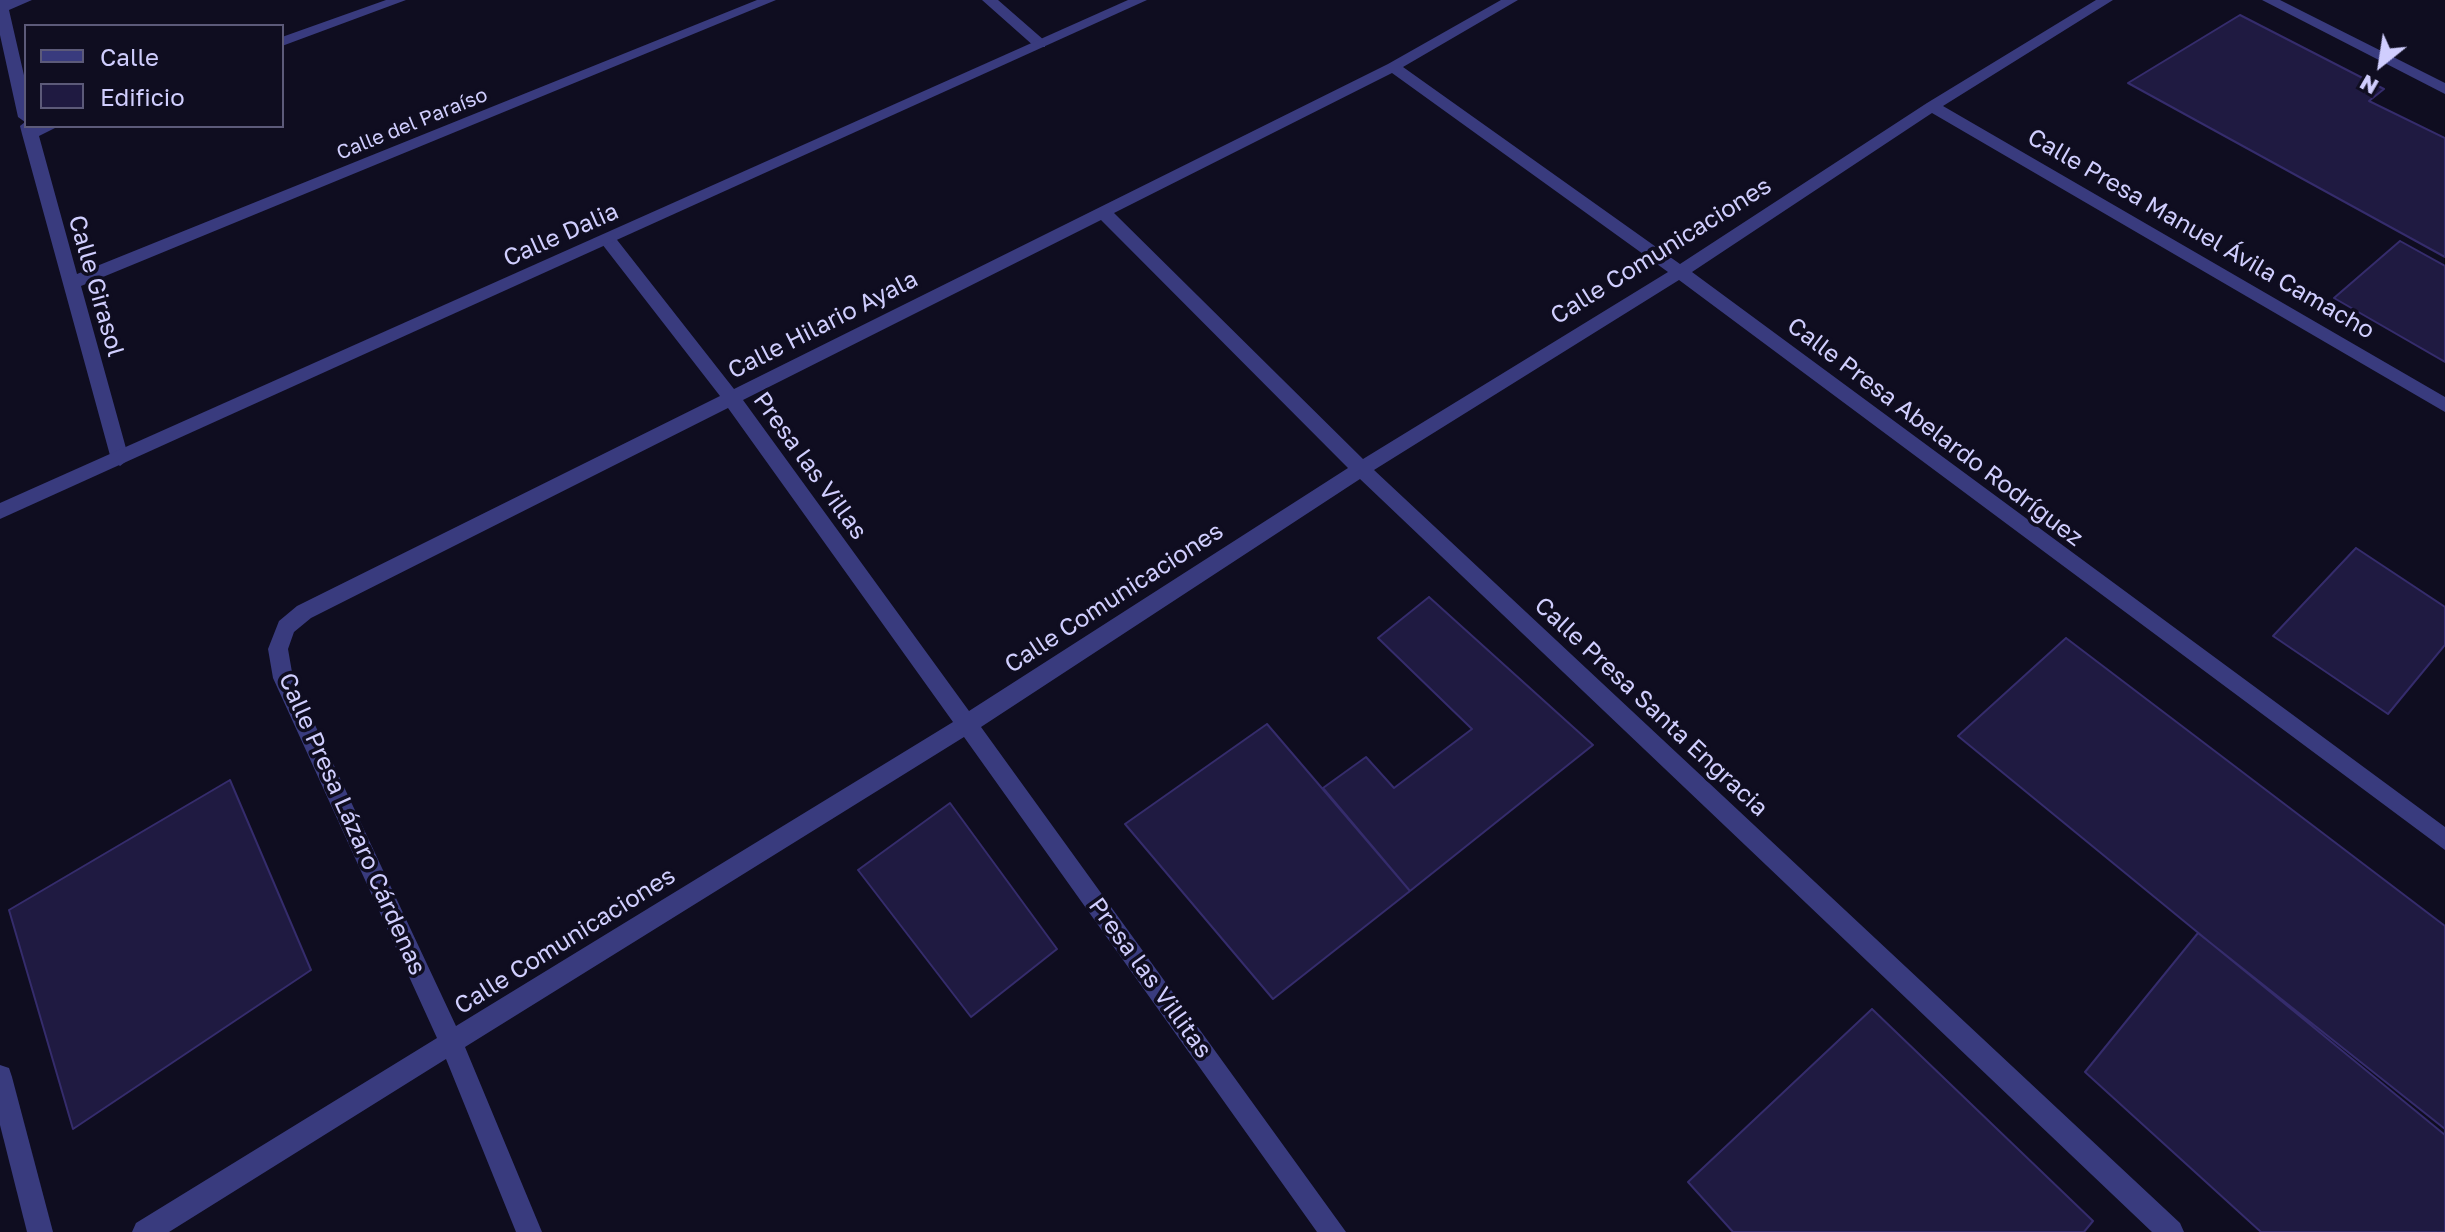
<!DOCTYPE html>
<meta charset="utf-8">
<style>
body{margin:0}
#map{position:relative;width:2445px;height:1232px;overflow:hidden;background:#0f0d20;font-family:"Golos Text",sans-serif}
canvas{display:block}
.legend{position:absolute;left:24px;top:24px;width:260px;height:104px;box-sizing:border-box;background:#0f0d20;border:2px solid #5c5a79;margin:0;padding:10px 14px;list-style:none;font-size:24px;color:#d0cefe}
.legend li{display:flex;align-items:center;gap:16px;height:40px}
.legend b{width:40px;border:2px solid #5c5a79}
.north{position:absolute;left:2341px;top:24px;width:80px;height:80px;-webkit-text-stroke:6px #0f0d20;paint-order:stroke;rotate:210deg;font-size:22px;font-weight:700;line-height:32px;text-align:center;color:#d0cefe}
.north::after{content:'';display:block;margin:auto;width:28px;height:36px;background:#d0cefe;clip-path:polygon(50% 0,100% 100%,50% 72%,0 100%)}
</style>
<div id="map">
<canvas width="2445" height="1232"></canvas>
<ul class="legend">
<li><b style="height:10px;background:#393b7e"></b>Calle</li>
<li><b style="height:22px;background:#1f1a41"></b>Edificio</li>
</ul>
<div class="north">N</div>
</div>
<script>
const c = document.querySelector('canvas').getContext('2d');
c.lineJoin = 'round';
function fill(path, color) { c.fillStyle = color; c.fill(path, 'evenodd'); }
const toPath = rows => new Path2D(rows.map(r => 'M' + r).join(''));
function trace(path, color, width, dash) { c.strokeStyle = color; c.lineWidth = width; c.lineCap = dash ? 'butt' : 'round'; c.setLineDash(dash || []); c.stroke(path); }
function label(font, color, halo, rows, align = 'center') {
  c.font = font + ' "Golos Text",sans-serif'; c.lineWidth = 7; c.setLineDash([]); c.textBaseline = 'middle'; c.strokeStyle = halo; c.fillStyle = color; for (const [text, x, y, turn = 0] of rows) {
    c.save(); c.translate(x, y); c.rotate((+turn || 0) * Math.PI / 180); c.textAlign = isNaN(turn) ? turn : align; if (halo) c.strokeText(text, 0, 0); c.fillText(text, 0, 0); c.restore();
  }
}
const building = toPath([
 [2240,15,2384,89,2369,101,2445,138,2445,257,2128,83,2240,15],
 [2400,241,2445,266,2445,362,2334,298,2400,241],
 [2356,548,2445,607,2445,645,2388,714,2273,636,2356,548],
 [1429,597,1593,745,1410,891,1323,788,1366,757,1394,788,1472,729,1378,638,1429,597],
 [2066,638,2445,926,2445,1135,1958,736,2066,638],
 [1267,724,1410,891,1273,999,1125,824,1267,724],
 [230,780,311,970,73,1129,9,910,230,780],
 [950,803,1057,949,971,1017,858,870,950,803],
 [2198,933,2445,1129,2445,1232,2261,1232,2085,1072,2198,933],
 [1872,1009,2093,1221,2084,1232,1733,1232,1688,1182,1872,1009]
]);
fill(building, '#1f1a41');
trace(building, '#352c6c', 2);
fill(toPath([
 [0,1065,9,1068,12,1077,53,1232,27,1232,0,1125,0,1065]
]), '#393b7e');
fill(toPath([
 [0,0,32,0,9,10,26,84,26,126,59,126,39,136,77,274,757,0,776,0,81,286,129,459,120,466,111,459,22,134,20,126,25,122,18,117,0,35,0,0],
 [386,0,406,0,282,46,282,37,386,0],
 [982,0,998,0,1045,41,1045,47,1035,47,982,0],
 [1501,0,1518,0,1403,67,1680,264,1927,103,2096,0,2113,0,1943,106,2445,397,2445,412,1932,113,1692,272,2445,827,2445,850,1679,280,1374,470,2180,1223,2184,1232,2152,1232,1360,479,981,727,1346,1232,1317,1232,964,737,465,1047,542,1232,516,1232,446,1059,169,1232,132,1232,136,1223,437,1038,273,678,268,649,279,621,297,606,720,396,602,244,600,240,602,236,614,236,734,389,1388,64,1501,0],
 [1392,73,1668,272,1363,459,1114,213,1392,73],
 [1101,220,1348,468,969,711,743,400,1101,220],
 [728,408,953,722,456,1026,293,678,288,649,294,632,311,618,728,408],
 [2262,0,2280,0,2445,83,2445,94,2262,0]
]), '#393b7e');
fill(toPath([
 [1128,0,1147,0,0,519,0,503,1128,0]
]), '#393b7e');
label('20px', '#d0cefe', '#0f0d20', [
 ["Calle del Paraíso",412,124,-22]
]);
label('24px', '#d0cefe', '#0f0d20', [
 ["Calle Presa Manuel Ávila Camacho",2201,234,30],
 ["Calle Dalia",561,235,-24],
 ["Calle Comunicaciones",1661,251,-32],
 ["Calle Girasol",96,286,74],
 ["Calle Hilario Ayala",823,325,-27],
 ["Calle Presa Abelardo Rodríguez",1935,432,37],
 ["Presa las Villas",810,466,54],
 ["Calle Comunicaciones",1114,598,-33],
 ["Calle Presa Santa Engracia",1651,707,43],
 ["Calle Presa Lázaro Cárdenas",352,824,66],
 ["Calle Comunicaciones",565,941,-32],
 ["Presa las Villitas",1150,978,54]
]);
</script>
